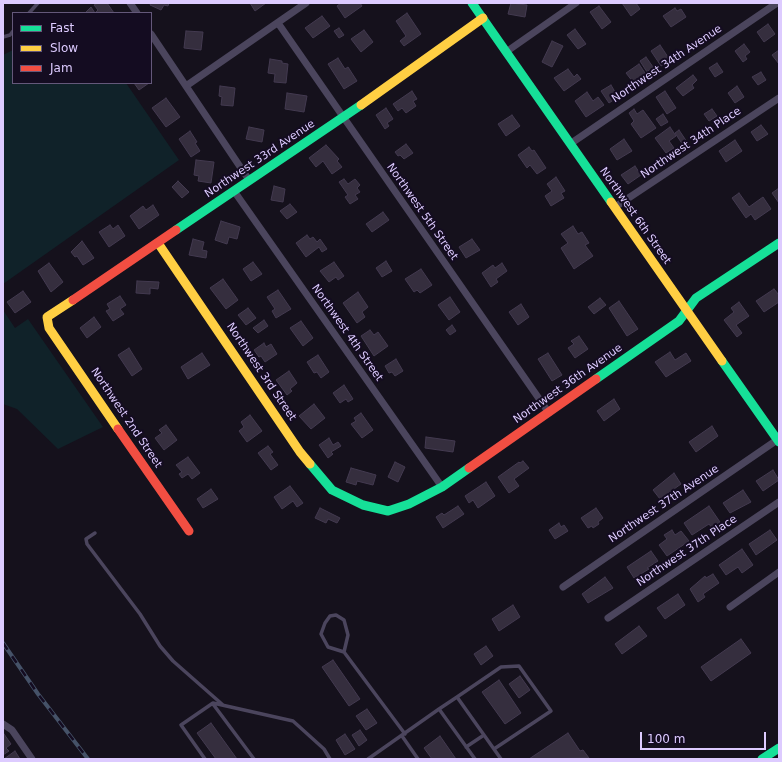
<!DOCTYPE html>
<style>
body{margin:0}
#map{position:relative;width:782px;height:762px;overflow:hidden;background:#15111c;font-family:"DejaVu Sans",sans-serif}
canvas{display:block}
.frame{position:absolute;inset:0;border:4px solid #ddcbff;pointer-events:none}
.legend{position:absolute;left:12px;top:12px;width:140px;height:72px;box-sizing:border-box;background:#140c21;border:1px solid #64587a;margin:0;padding:5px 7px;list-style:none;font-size:12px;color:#ddcbff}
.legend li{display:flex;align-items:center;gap:8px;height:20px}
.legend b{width:20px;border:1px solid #64587a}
.scale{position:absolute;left:640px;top:732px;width:126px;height:18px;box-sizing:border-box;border:2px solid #ddcbff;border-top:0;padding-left:5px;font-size:12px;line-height:14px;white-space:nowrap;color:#ddcbff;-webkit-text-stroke:3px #140c21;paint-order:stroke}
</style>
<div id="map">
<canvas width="782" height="762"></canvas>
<div class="frame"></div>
<ul class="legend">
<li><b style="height:5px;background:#16e098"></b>Fast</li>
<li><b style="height:5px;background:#ffcf43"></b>Slow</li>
<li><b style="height:5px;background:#f24e42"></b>Jam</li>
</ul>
<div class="scale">100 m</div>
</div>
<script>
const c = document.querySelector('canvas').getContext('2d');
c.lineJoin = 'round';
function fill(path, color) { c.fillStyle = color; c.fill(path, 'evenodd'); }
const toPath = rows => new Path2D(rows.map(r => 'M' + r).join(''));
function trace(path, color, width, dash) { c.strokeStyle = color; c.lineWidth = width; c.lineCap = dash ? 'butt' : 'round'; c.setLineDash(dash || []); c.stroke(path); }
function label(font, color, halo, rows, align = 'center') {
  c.font = font + ' "DejaVu Sans",sans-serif'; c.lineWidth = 4; c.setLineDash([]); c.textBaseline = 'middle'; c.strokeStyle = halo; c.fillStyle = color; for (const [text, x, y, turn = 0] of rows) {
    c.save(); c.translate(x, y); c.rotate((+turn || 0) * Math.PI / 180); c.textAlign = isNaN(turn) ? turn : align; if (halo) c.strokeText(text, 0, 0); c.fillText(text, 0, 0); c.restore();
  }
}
fill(toPath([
 [13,50,13,83,126,83,179,160,3,284,3,55],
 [3,310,15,328,28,319,103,427,58,449,17,409,3,404]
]), '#102229');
const building = toPath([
 [98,3,107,3,114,13,85,13,91,7,95,13,98,10,94,5,98,3],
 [151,3,169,3,168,6,164,5,161,10,150,5,151,3],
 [250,3,266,3,255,11,250,3],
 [341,3,360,3,362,6,345,18,337,6,341,3],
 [511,3,527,5,525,17,508,14,511,3],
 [622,3,636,3,640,9,631,16,622,3],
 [599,6,611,22,602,29,590,12,599,6],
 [675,8,677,11,681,9,686,17,671,27,663,16,675,8],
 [407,13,421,34,404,46,400,41,406,36,396,21,407,13],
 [322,16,330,26,313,38,305,28,322,16],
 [768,24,775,34,764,42,757,32,768,24],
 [339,28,344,35,339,38,334,31,339,28],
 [575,29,586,44,578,49,567,35,575,29],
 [364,30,373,42,361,52,351,39,364,30],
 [186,31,203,32,201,50,184,48,186,31],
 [552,41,563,46,552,67,542,62,552,41],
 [744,44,750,52,745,56,747,59,743,62,735,51,744,44],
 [660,45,670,60,661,66,651,51,660,45],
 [779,50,779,64,772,55,779,50],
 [646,57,653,67,647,72,640,61,646,57],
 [338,58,345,69,348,67,357,81,344,89,328,64,338,58],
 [270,59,282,61,282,63,288,64,286,83,274,82,275,74,268,73,270,59],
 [717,63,723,72,715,77,709,68,717,63],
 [639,64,645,73,633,82,626,73,639,64],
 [568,69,574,77,577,74,581,79,564,91,554,78,568,69],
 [761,72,766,80,758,85,752,77,761,72],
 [693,75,697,80,692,85,694,88,683,96,676,88,693,75],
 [134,83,149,83,139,90,134,83],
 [611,85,618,97,609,103,601,91,611,85],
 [220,86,235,88,233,106,221,105,222,97,219,96,220,86],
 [737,86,744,97,735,103,728,93,737,86],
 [412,91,417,99,413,101,416,106,406,113,402,108,398,111,393,104,412,91],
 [665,91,676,108,667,114,656,97,665,91],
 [587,92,593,101,598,97,604,105,586,117,575,101,587,92],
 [287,93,307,96,304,112,285,109,287,93],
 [166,98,180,117,166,127,152,108,166,98],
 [386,108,393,119,387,123,389,126,385,129,376,115,386,108],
 [634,109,637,114,643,110,656,128,641,138,631,124,634,121,629,113,634,109],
 [712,109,717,116,709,121,704,114,712,109],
 [663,114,668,122,661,126,656,119,663,114],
 [512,115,520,126,506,136,498,124,512,115],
 [761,125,768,134,757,141,751,132,761,125],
 [249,127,264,130,262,142,246,139,249,127],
 [670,127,676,136,669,141,674,148,666,153,655,138,670,127],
 [679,130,689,145,685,148,675,133,679,130],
 [190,131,197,142,195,143,200,151,191,157,179,139,190,131],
 [624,139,632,151,617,160,610,149,624,139],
 [735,140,742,151,726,162,719,151,735,140],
 [406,144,413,153,404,159,400,155,398,156,395,152,406,144],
 [326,145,339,159,337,161,342,167,332,174,323,161,316,167,309,158,326,145],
 [529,147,532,151,534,150,546,168,537,174,530,165,527,168,518,155,529,147],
 [196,160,214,162,211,183,198,181,199,176,194,175,196,160],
 [635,166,641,175,628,184,621,175,635,166],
 [556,177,565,191,561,193,564,198,551,206,545,196,552,191,547,184,556,177],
 [344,179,348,184,355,179,360,185,357,188,360,192,355,195,358,199,350,204,345,197,348,195,339,182,344,179],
 [178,181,189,192,182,198,172,187,178,181],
 [274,186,285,189,283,202,271,200,274,186],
 [779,188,779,203,772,193,779,188],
 [739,193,749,207,763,197,771,209,755,220,751,214,746,218,732,198,739,193],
 [290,204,297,212,287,219,280,211,290,204],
 [153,205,159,215,139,229,130,216,143,206,146,210,153,205],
 [383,212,389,220,372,232,366,224,383,212],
 [221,221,240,227,237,239,229,237,227,244,215,240,221,221],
 [110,225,113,229,118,225,125,236,109,247,99,232,110,225],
 [573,226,578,234,582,232,589,243,585,245,593,256,574,269,561,248,568,243,561,234,573,226],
 [307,235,310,239,313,237,317,242,320,239,327,249,322,252,319,247,306,257,296,243,307,235],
 [193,239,204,242,202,250,207,251,206,258,189,255,193,239],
 [472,239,480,250,466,258,459,247,472,239],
 [82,241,94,258,83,265,77,256,75,257,71,252,82,241],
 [386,261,392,271,382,277,376,268,386,261],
 [253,262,262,274,251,281,243,269,253,262],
 [334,262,344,276,338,280,336,277,329,282,320,271,334,262],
 [49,263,63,282,51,292,38,271,49,263],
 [502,263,507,271,496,279,498,282,491,287,482,273,493,265,495,268,502,263],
 [421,269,432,285,420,293,417,290,414,292,405,279,421,269],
 [223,279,238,300,226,309,210,288,223,279],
 [137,281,159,282,158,289,150,288,150,294,136,293,137,281],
 [774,289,779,295,779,302,764,312,756,301,774,289],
 [278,290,291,309,276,318,272,311,275,309,267,297,278,290],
 [23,291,31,302,15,313,7,302,23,291],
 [358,292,368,307,362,312,365,317,357,323,343,303,358,292],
 [120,296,126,305,120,309,124,314,113,321,106,311,110,309,107,304,120,296],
 [450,297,460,312,449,320,438,305,450,297],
 [600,298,606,305,594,314,588,307,600,298],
 [619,301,638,329,627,336,609,308,619,301],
 [739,302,749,316,736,325,742,333,737,337,724,320,734,312,731,308,739,302],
 [521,304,529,317,518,325,509,312,521,304],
 [248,308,256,318,246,325,238,315,248,308],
 [94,317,101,327,87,338,80,328,94,317],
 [264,320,268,326,258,333,253,328,264,320],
 [301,321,313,338,303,346,290,328,301,321],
 [452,325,456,331,450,335,446,330,452,325],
 [370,330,374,335,378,332,388,346,374,356,361,336,370,330],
 [579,336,588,349,575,358,568,348,574,344,571,341,579,336],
 [264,343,266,347,271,344,277,354,265,362,261,356,259,357,254,350,264,343],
 [129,348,142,369,132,376,118,355,129,348],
 [670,352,675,360,686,353,691,361,666,377,655,362,670,352],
 [202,353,210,365,188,379,181,367,202,353],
 [548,353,562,375,552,381,538,359,548,353],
 [318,355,329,372,321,378,317,372,314,373,307,362,318,355],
 [396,359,403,371,395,376,392,372,389,373,385,366,396,359],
 [289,371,297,383,290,389,292,391,287,395,276,380,289,371],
 [344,385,353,399,348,402,346,399,340,403,333,393,344,385],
 [614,399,620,409,604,421,597,411,614,399],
 [314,404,325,418,311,429,299,416,314,404],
 [361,413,373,430,362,438,351,424,356,421,354,418,361,413],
 [250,415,262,431,247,442,239,431,244,427,241,422,250,415],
 [166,425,177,440,164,450,155,438,162,433,159,430,166,425],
 [712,426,718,436,696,452,689,442,712,426],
 [426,437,455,441,453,452,425,448,426,437],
 [329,438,333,445,338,442,341,446,331,452,333,454,328,458,319,445,329,438],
 [268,446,273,452,270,454,278,465,271,470,258,453,268,446],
 [188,457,200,473,192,479,188,474,182,478,179,474,182,472,176,465,188,457],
 [523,461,529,468,514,479,519,486,509,493,498,477,519,462,520,463,523,461],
 [395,462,405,467,398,482,388,477,395,462],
 [351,468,376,475,373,485,357,481,356,485,346,482,351,468],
 [773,470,779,480,763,491,756,481,773,470],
 [674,473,681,484,660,499,653,490,674,473],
 [486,482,495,496,478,508,473,500,469,503,465,496,486,482],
 [290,486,303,503,297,507,293,501,282,509,274,497,290,486],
 [211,489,218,499,203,508,197,499,211,489],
 [743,490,751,502,730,513,723,503,743,490],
 [458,506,464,514,443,528,436,517,442,513,444,515,458,506],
 [709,506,720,522,712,528,709,524,692,535,684,523,709,506],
 [320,508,340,518,337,523,328,519,326,523,315,518,320,508],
 [596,508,603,518,598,522,599,524,593,528,592,526,588,528,581,518,596,508],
 [559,523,561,527,564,525,568,531,555,539,549,530,559,523],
 [672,530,675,535,681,531,689,541,667,556,659,545,667,539,664,535,672,530],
 [770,530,777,540,756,555,749,544,770,530],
 [742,549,753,565,742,573,738,567,726,575,719,565,742,549],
 [651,551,658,561,647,568,649,569,634,578,627,567,651,551],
 [713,574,719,583,703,594,705,597,698,602,690,589,705,576,706,578,713,574],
 [605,577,613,588,588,603,582,594,605,577],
 [678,594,685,605,665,619,657,608,678,594],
 [513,605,520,617,499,631,492,619,513,605],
 [639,626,647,636,622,654,615,644,639,626],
 [741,639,751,653,711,681,701,667,741,639],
 [486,646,493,656,481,665,474,654,486,646],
 [333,660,360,699,349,706,322,667,333,660],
 [520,676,530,690,519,698,509,684,520,676],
 [499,680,521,713,505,724,482,692,499,680],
 [367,709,377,723,366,730,356,716,367,709],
 [211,723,237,759,216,759,197,733,211,723],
 [360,730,367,740,359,746,352,735,360,730],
 [568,733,580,751,583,750,589,758,529,759,568,733],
 [4,734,11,744,6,748,9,751,3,755,4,734],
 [345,734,355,749,345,755,336,740,345,734],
 [440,736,456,759,432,759,424,748,440,736],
 [15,751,20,759,4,759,15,751]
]);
fill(building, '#352e3e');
trace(building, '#433a50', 1);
trace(toPath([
 [29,13,38,3],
 [3,37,10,35,13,31],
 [95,533,86,539,87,544,140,614,160,646,173,661,223,705],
 [344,652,328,647,321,634,325,623,330,616,336,615,344,620,348,635,344,652,405,734],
 [457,697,501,667,519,666,551,711,494,749],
 [213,704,254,759],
 [439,709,457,697,501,759],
 [402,736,418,759],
 [466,747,484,735],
 [205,759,181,725,213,703,293,721,324,749,330,759],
 [368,759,439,709,475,759]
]), '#4b455d', 3.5);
trace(toPath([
 [130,3,137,13],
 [278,23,549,413],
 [151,34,249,180],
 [506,52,576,3],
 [186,86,306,3],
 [570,144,777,3],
 [234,191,442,487],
 [615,207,779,98],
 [563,587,777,440],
 [730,607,779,572],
 [608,618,779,502],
 [3,724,12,730,32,759]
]), '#4b455d', 7);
trace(toPath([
 [472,3,611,202],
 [176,230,361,105],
 [722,361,779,442],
 [596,379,679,321,696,298,779,243],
 [310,464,332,490,363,505,388,511,409,504,442,487,469,468],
 [762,759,779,748]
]), '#16e098', 9);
trace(toPath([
 [361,105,483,18],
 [611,202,722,361],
 [158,243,300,452,310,464],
 [73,300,47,317,49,328,118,429]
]), '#ffcf43', 9);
trace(toPath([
 [73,300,176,230],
 [118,429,189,531],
 [469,468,596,379]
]), '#f24e42', 9);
const rail = toPath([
 [3,643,38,694,88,759]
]);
trace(rail, '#455268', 4);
trace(rail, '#140c21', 2.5, [8]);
label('11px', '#ddcbff', '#140c21', [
 ["Northwest 34th Avenue",667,64,-34],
 ["Northwest 34th Place",691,143,-34],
 ["Northwest 33rd Avenue",260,159,-34],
 ["Northwest 5th Street",422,212,55],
 ["Northwest 6th Street",635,216,55],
 ["Northwest 4th Street",347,333,55],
 ["Northwest 3rd Street",261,372,56],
 ["Northwest 36th Avenue",568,384,-35],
 ["Northwest 2nd Street",126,418,56],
 ["Northwest 37th Avenue",664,504,-34],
 ["Northwest 37th Place",687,551,-34]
]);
</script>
